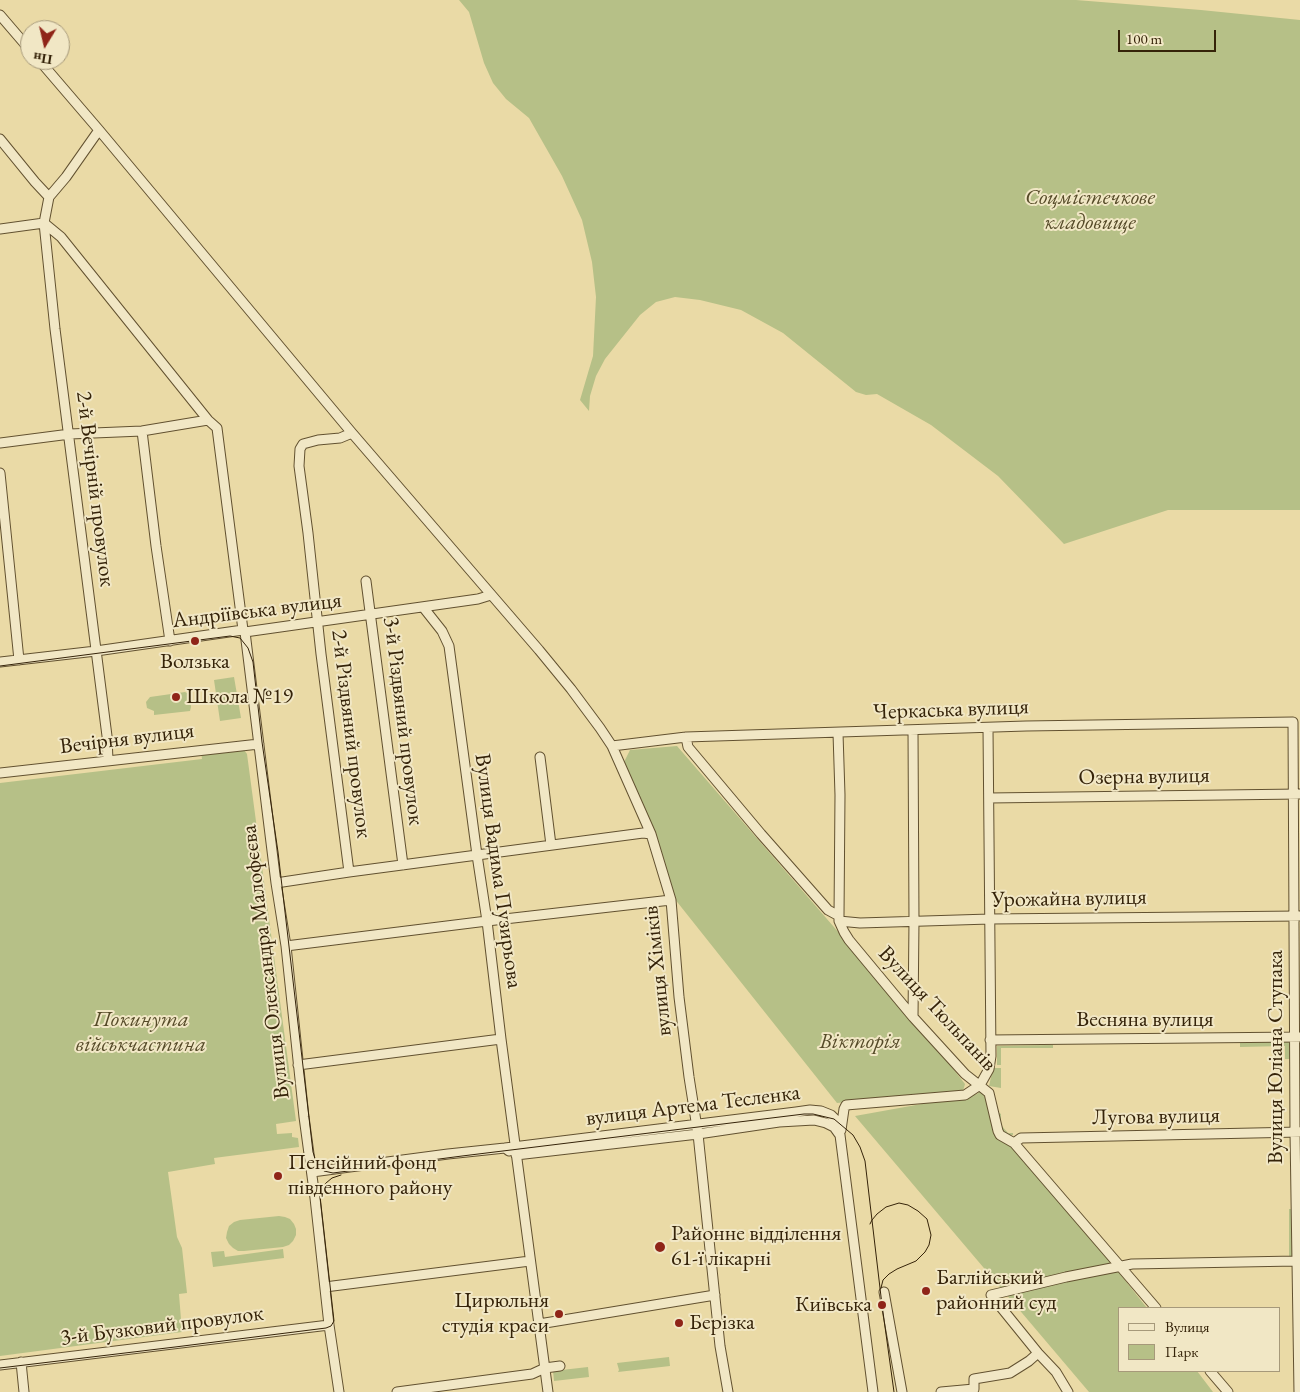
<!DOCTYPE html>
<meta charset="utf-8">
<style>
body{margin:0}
#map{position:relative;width:1300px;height:1392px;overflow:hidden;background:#eadaa6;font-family:"EB Garamond",serif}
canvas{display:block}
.legend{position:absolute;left:1118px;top:1307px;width:162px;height:65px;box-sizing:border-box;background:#f1e7c5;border:1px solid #a6997a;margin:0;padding:6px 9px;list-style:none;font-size:15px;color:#352309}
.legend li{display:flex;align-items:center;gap:10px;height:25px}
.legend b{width:25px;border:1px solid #a6997a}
.north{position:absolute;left:20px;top:20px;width:50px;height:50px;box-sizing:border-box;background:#f1e7c5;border:1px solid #a6997a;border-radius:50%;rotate:189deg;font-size:14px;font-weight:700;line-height:20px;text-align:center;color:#352309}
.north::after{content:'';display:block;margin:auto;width:18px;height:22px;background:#8f2418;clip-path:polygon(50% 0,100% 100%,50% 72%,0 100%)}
.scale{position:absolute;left:1118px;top:30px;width:98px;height:22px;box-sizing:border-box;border:2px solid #352309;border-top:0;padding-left:6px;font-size:15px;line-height:18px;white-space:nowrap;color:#352309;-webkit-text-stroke:4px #f1e7c5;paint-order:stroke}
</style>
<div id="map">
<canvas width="1300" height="1392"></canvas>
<ul class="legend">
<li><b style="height:6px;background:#f1e7c5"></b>Вулиця</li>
<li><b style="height:14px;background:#b6c087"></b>Парк</li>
</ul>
<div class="north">Пн</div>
<div class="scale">100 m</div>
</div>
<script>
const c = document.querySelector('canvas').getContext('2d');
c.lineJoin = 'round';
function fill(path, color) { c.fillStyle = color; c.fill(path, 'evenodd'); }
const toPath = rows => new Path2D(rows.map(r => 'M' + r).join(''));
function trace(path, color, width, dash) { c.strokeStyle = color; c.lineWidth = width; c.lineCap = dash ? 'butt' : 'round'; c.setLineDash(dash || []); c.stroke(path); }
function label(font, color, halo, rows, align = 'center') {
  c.font = font + ' "EB Garamond",serif'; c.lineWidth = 4; c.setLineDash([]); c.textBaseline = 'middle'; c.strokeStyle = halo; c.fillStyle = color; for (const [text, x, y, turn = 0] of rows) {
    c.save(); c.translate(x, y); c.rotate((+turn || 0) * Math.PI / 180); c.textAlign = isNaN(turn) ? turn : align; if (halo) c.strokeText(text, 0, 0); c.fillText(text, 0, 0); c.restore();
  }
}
fill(toPath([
 [459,0,1076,0,1201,10,1300,20,1300,510,1168,510,1064,544,998,476,931,425,877,394,866,395,856,392,783,333,741,310,700,300,675,297,656,302,640,315,605,359,596,376,590,396,589,411,580,400,593,356,596,297,592,262,582,220,562,176,529,118,506,99,493,83,484,63,469,12],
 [234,677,241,718,220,721,214,680],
 [185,692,189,694,190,697,191,707,190,711,154,715,154,711,147,708,146,702,150,697],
 [677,746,918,1024,965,1084,963,1091,837,1103,674,898,623,764,630,750],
 [244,750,247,754,296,1121,276,1124,277,1134,292,1133,292,1137,298,1138,299,1147,214,1158,215,1164,168,1172,177,1237,182,1248,187,1293,179,1294,182,1332,0,1356,0,783,202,759,201,753],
 [1292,1040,1292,1059,1285,1059,1285,1046,1240,1047,1240,1041],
 [1053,1045,1053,1048,1001,1048,1001,1065,997,1065,997,1046],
 [993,1068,1001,1068,1001,1088,989,1086],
 [984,1091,995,1110,1001,1114,1001,1125,1008,1133,1013,1133,1013,1135,1010,1135,1147,1308,1119,1308,1119,1371,1197,1371,1213,1392,1089,1392,855,1116,977,1094,979,1092],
 [1289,1209,1293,1209,1296,1255,1292,1258,1270,1259,1270,1256,1289,1256],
 [279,1216,285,1217,290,1219,294,1224,296,1229,296,1235,293,1241,289,1245,283,1247,244,1251,238,1251,233,1248,229,1244,226,1238,227,1232,229,1226,234,1222,240,1220],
 [283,1249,284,1258,213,1267,211,1252,224,1251,225,1257],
 [669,1357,670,1366,618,1372,619,1370,617,1363],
 [588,1367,589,1377,554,1381,553,1371]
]), '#b6c087');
const minor = toPath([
 [0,15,30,50],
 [39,60,99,130,352,433,539,650,571,689,600,728,612,746,651,834,671,900,679,997,689,1077,698,1134,720,1346,728,1392],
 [99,130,66,177,49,197,44,223,55,329,107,736,108,761],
 [0,139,35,182,49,197],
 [44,223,61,237,208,420,217,428,243,630],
 [0,229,44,223],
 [142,431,156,546,170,641],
 [0,443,70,434,142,431,208,420],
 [0,473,19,660],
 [366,581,403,865],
 [423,607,442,631,449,646,477,855,487,921,501,1039,548,1392],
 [245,632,276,883,286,946,304,1117,315,1198,329,1325,339,1392],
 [0,662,96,651,243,630,245,632,478,599,491,595],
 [838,733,840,795,839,916],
 [686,737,688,747,761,834,828,910,839,916,839,921,844,932,849,940,913,1017,965,1074,989,1093,998,1131,1000,1135,1014,1143,1156,1308],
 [612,746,686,737,1026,726,1293,722,1295,1132,1299,1392],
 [540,757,551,845],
 [0,773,259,744],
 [989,798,1300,794],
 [349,872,321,654,308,533,299,466,300,449,303,444,318,440,340,438,352,433],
 [276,883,349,872,643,833,651,834],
 [839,921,860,923,990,919,1300,916],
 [286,946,487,921,671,900],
 [913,1017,914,921,913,730],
 [990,1040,1300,1037],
 [298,1065,501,1039],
 [841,1130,844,1109,846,1105,965,1095,980,1085,989,1069,991,1056,988,728],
 [1014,1143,1021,1138,1300,1132],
 [505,1148,796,1112,810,1110,821,1111,831,1115,837,1121,840,1135,873,1392],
 [516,1155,698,1134,779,1122,814,1120,826,1123,834,1127,839,1134],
 [312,1172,448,1154,505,1148,509,1151],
 [325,1287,530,1261],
 [884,1292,902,1392],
 [539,1324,715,1295],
 [21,1362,24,1392],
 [0,1365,329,1325],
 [1210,1371,1228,1392],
 [397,1392,532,1374,545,1368,560,1366],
 [941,1392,974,1389,974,1379,1010,1373,1029,1361,1038,1353],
 [1068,1392,1056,1372,1038,1353,991,1295,1066,1277,1132,1264,1296,1261]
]);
trace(minor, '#625130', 11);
trace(minor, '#f1e7c5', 9);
trace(toPath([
 [0,666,230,636,240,638,248,648,253,662,262,742,278,852,313,1152,317,1165,324,1171,333,1173,462,1156,804,1114,813,1114,834,1119,853,1135,860,1147,865,1161,882,1305,894,1392],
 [870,1224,872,1220,877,1214,886,1207,899,1203,908,1205,918,1211,927,1219,931,1235,929,1245,925,1252,916,1261,897,1269,889,1274,883,1280,881,1288],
 [0,1368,175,1347,326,1328,331,1326,334,1321,320,1196,322,1188,326,1183,332,1178,341,1175]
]), '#352309', 1);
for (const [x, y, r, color] of [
 [195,641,5,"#8f2418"],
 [176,697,5,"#8f2418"],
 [278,1176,5,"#8f2418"],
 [660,1247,6,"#8f2418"],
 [926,1291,5,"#8f2418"],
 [882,1305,5,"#8f2418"],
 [559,1314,5,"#8f2418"],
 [679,1323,5,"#8f2418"]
]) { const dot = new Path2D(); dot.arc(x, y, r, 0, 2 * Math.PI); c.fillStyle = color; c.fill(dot); trace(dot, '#f1e7c5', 2); }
label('italic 22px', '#554a28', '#f1e7c5', [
 ["Соцмістечкове",1090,198],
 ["кладовище",1090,223],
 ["Покинута",141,1020],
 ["військчастина",141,1045],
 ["Вікторія",860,1042]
]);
label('22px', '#352309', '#f1e7c5', [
 ["2-й Вечірній провулок",95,489,83],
 ["Андріївська вулиця",257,611,-7],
 ["Черкаська вулиця",951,710,-2],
 ["3-й Різдвяний провулок",403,721,83],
 ["2-й Різдвяний провулок",351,734,83],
 ["Вечірня вулиця",127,739,-7],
 ["Озерна вулиця",1144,777,-1],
 ["Вулиця Вадима Пузирьова",498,871,82],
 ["Урожайна вулиця",1069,899,-1],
 ["Вулиця Олександра Малофєєва",266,962,-97],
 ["вулиця Хіміків",658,971,-96],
 ["Вулиця Тюльпанів",937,1009,47],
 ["Весняна вулиця",1145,1020],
 ["Вулиця Юліана Ступака",1276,1057,-90],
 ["вулиця Артема Тесленка",693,1106,-7],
 ["Лугова вулиця",1156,1117,-1],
 ["3-й Бузковий провулок",162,1326,-7]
]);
label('22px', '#352309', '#f1e7c5', [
 ["Волзька",195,662,"center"],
 ["Школа №19",186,697],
 ["Пенсійний фонд",288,1163],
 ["південного району",288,1188],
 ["Районне відділення",671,1234],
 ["61-ї лікарні",671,1259],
 ["Баглійський",936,1278],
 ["районний суд",936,1303],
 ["Цирюльня",549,1301,"right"],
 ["студія краси",549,1326,"right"],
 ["Київська",872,1305,"right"],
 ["Берізка",689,1323]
], 'left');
</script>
